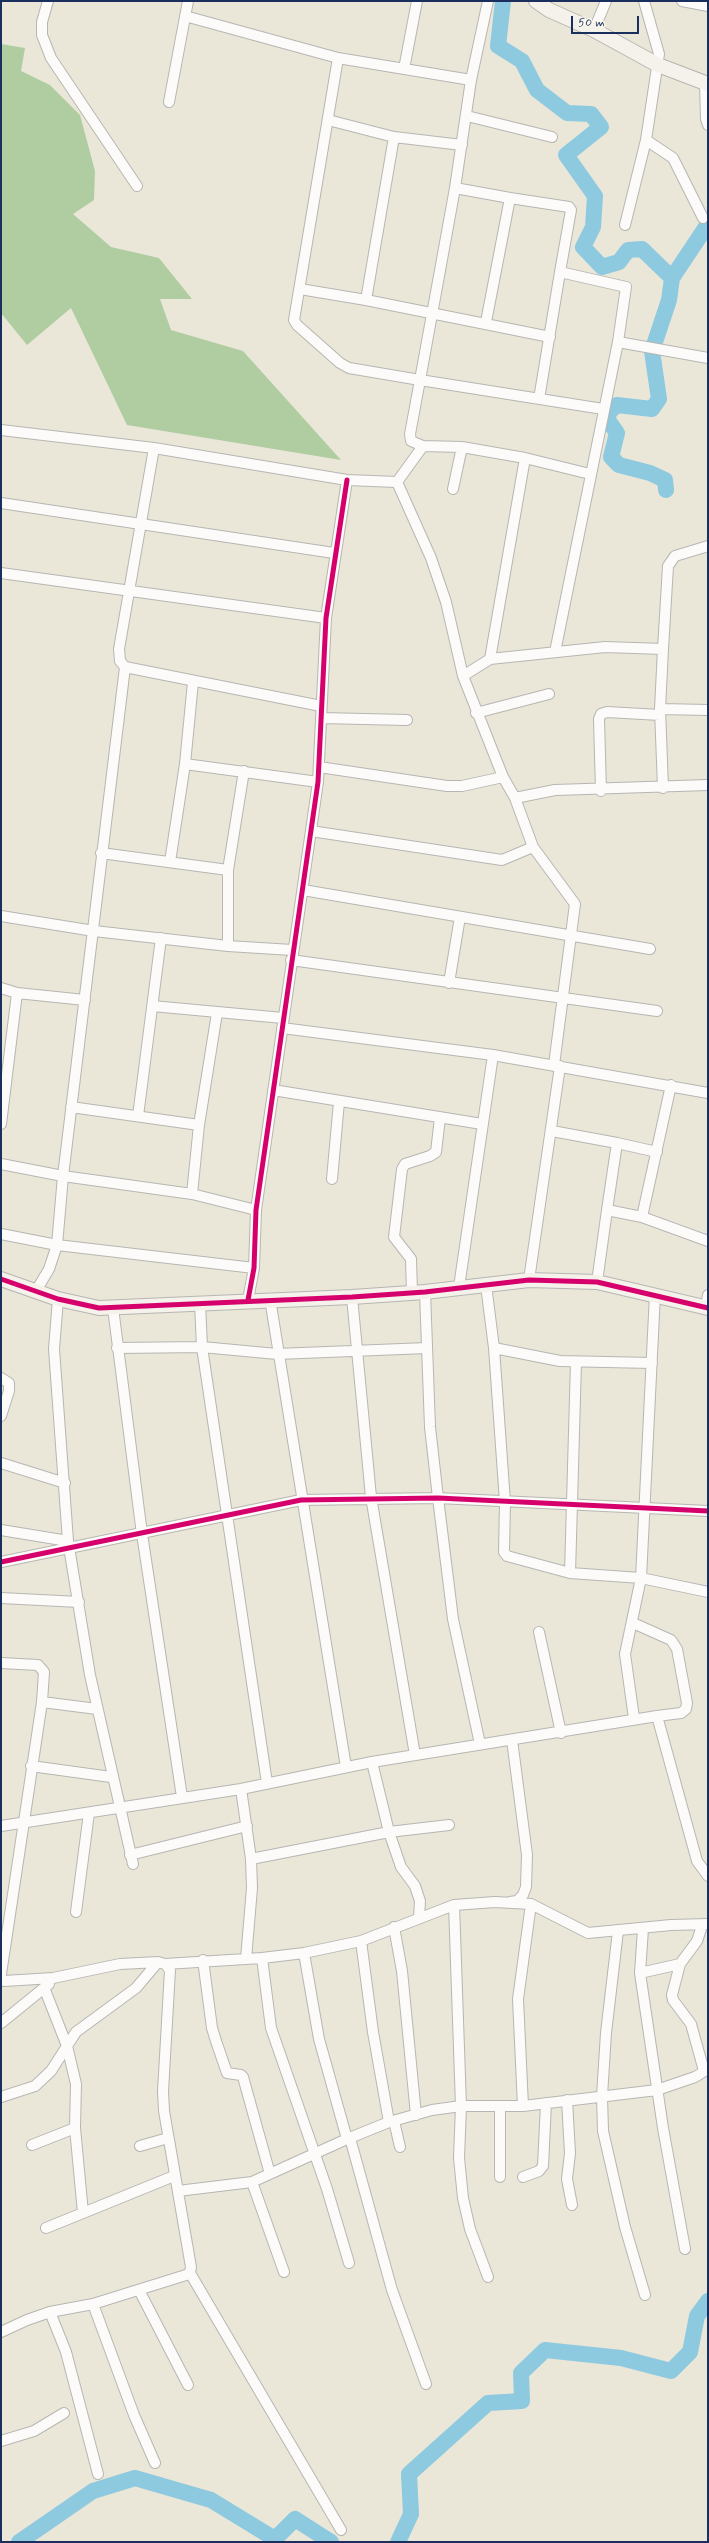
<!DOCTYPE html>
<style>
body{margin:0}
#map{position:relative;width:709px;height:2543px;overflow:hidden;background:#eae7d9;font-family:Mynerve,sans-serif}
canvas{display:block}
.frame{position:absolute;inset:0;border:2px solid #1b2f5e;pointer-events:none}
.scale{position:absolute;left:571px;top:16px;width:68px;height:18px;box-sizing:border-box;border:2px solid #1b2f5e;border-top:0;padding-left:5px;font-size:12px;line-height:14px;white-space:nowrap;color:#1b2f5e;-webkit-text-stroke:3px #fbf7ec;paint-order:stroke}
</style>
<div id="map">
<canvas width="709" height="2543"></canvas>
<div class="frame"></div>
<div class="scale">50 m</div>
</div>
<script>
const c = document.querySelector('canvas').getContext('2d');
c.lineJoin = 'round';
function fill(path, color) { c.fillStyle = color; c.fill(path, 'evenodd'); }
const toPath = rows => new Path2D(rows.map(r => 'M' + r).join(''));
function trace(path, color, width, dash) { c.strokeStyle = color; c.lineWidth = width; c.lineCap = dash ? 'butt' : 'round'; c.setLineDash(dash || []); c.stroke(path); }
fill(toPath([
 [1,44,25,48,21,71,50,85,80,115,95,171,94,200,73,214,111,247,159,258,192,299,160,299,171,330,243,351,341,460,127,425,71,308,27,345,1,313]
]), '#b0cda1');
trace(toPath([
 [503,1,498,46,522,61,537,90,567,113,591,114,601,127,566,155,595,196,593,227,583,247,602,267,619,262,628,250,642,249,672,278,669,300,652,351,659,399,652,409,617,405,609,412,608,420,617,433,611,457,619,465,650,473,665,480,666,490],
 [672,278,708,224],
 [19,2542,93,2491,135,2478,211,2500,275,2539,295,2519,331,2542],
 [398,2542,411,2514,409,2474,488,2403,522,2401,521,2373,545,2350,621,2358,671,2371,690,2352,697,2316,708,2301]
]), '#8dc9df', 16);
const street = toPath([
 [48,1,42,22,42,35,51,58,137,186],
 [488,1,471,80,455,188,420,380,603,409],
 [682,1,708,6],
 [185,16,338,58,471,80],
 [594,30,606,1],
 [338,58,294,320,297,325,340,363,349,368,420,380,410,434,411,441,423,446,462,447,525,458,590,474],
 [404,69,417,1],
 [705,84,706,119,708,125],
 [169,102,188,1],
 [467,116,552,137],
 [328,120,394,137,462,145],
 [394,137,366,300,550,337],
 [646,140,673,158,703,218],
 [455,188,510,198,486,322],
 [510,198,569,207,571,210,560,272],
 [625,225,646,140,659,54,644,1],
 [300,289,366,300],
 [618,342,708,358],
 [539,399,560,272,626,287,618,342,555,652],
 [1,430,154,448,347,480,397,482],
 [154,448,119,649,120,661,125,667,321,706],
 [397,482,431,558,446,602,463,676,503,777,515,798,533,847,575,904,554,1065],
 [397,482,423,446],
 [453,489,462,447],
 [1,503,334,553],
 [1,573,326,618],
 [490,659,525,458],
 [463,676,490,659,605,647,663,649,668,566,675,556,708,546],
 [660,709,708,710],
 [476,713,549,694],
 [321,718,407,720],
 [185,764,193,682],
 [319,767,447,786,462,786,503,777],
 [663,788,660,709,663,649],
 [601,791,599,719,601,714,607,712,660,715],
 [515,798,555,790,708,785],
 [311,831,502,860,533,847],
 [101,853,228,870,244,771],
 [170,862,185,764,318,782],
 [303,890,650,949],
 [1,916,94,931,228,946,292,950],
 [228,946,228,870],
 [291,960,657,1011],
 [449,983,460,917],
 [1,988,17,993,85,1000],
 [152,1006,283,1018],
 [282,1028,493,1055,708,1093],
 [273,1090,482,1124],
 [71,1107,199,1125,217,1013],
 [138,1116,161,938],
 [1,1124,17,993],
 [552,1131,617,1143],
 [657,1152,617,1143,607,1210,642,1217,708,1241],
 [1,1164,63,1176,192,1194,256,1210],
 [332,1179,339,1102],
 [192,1194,199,1125],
 [642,1217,671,1085],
 [1,1234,57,1245,254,1268],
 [529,1280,560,1066],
 [597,1282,607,1210],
 [486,1285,494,1348,505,1502,504,1552,507,1556,570,1573,641,1578,708,1592],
 [459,1287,493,1055],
 [36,1291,49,1269,57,1245,63,1176,125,667],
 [425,1292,430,1427,438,1498,453,1619,480,1744],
 [412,1293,411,1259,394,1237,402,1169,405,1164,430,1156,436,1152,440,1118],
 [352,1297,371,1497,415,1755],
 [58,1299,54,1349,68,1541,90,1675,133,1864],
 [270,1299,346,1767],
 [248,1300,254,1268,256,1210,318,782,326,618,347,480],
 [200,1303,202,1347,267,1783],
 [706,1307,708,1295],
 [113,1308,142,1534,182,1797],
 [117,1348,202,1347,277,1354,427,1348],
 [494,1348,560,1361,652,1363],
 [1,1378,9,1383,9,1391,1,1416],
 [1,1463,65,1483],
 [1,1530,68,1541],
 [1,1562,301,1500,438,1498,708,1511],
 [570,1573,576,1362],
 [1,1598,79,1602],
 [633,1623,671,1640,677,1649,687,1703,686,1709,681,1713,657,1716,697,1861,708,1876],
 [539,1632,561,1733],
 [1,1663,38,1665,44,1672,42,1702,1,1974],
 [42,1702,97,1709],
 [634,1718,625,1654,641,1578,655,1294],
 [372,1762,389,1832,401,1867,415,1886,420,1901,419,1918],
 [31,1766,111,1777],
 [241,1789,251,1859,252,1888,246,1959],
 [1,1826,241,1789,372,1762,657,1716],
 [130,1855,247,1826],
 [251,1859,389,1832,449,1825],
 [510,1902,517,1901,523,1895,526,1887,527,1855,512,1740],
 [454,1905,461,2106,459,2158,463,2198,470,2229,488,2277],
 [76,1912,89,1813],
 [394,1927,402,1971,416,2115],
 [643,1929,640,1973,663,2128,685,2249],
 [618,1931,606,2033,602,2096,603,2131,625,2227,645,2295],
 [361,1941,373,2032,389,2122],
 [304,1953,319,2039,347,2139],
 [262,1958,271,2028,327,2189,349,2263],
 [203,1960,212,2028,216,2041,227,2073,241,2075,243,2077,270,2174],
 [165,1964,262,1958,304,1953,361,1941,454,1905,495,1902,531,1904,588,1933,671,1925,708,1924],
 [680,1964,672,1995,673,2000,691,2024,704,2071],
 [640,1973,680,1964,697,1941,702,1926],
 [1,1978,4,1981,53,1978,120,1964,158,1962,165,1964,170,1970,163,2091,164,2111,191,2267,190,2273,186,2275,93,2304,50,2312,27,2320,1,2332],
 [45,1990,67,2046,76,2084,75,2128,83,2213],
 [1,2023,49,1984],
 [1,2097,35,2086,51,2071,76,2032,136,1988,158,1962],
 [567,2100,570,2153,567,2179,572,2205],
 [523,2106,518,1999,531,1904],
 [394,2121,400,2147],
 [350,2138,392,2290,426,2384],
 [32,2145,75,2128],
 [140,2146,168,2138],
 [500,2177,500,2106],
 [523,2177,539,2171,543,2166,546,2103],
 [252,2182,284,2272],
 [178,2191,252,2182,347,2139,389,2122,432,2110,461,2106,523,2106,657,2090,695,2077,708,2069],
 [46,2228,174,2176],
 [190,2273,341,2530],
 [139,2290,188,2385],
 [93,2304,134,2415,155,2463],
 [50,2312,66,2352,98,2474],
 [1,2441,34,2431,64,2413]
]);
const secondary = toPath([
 [536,1,549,10,594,30,658,65,708,84],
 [1,1279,58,1299,99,1308,352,1297,425,1292,529,1280,597,1282,708,1308]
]);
trace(street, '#b6b6b2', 12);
trace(secondary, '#b6b6b2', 16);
trace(street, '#fcfbf9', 10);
trace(secondary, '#f5f1eb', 14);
trace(toPath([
 [1,1279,58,1299,99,1308,352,1297,425,1292,529,1280,597,1282,708,1308],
 [248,1300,254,1268,256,1210,318,782,326,618,347,480],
 [1,1562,301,1500,438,1498,708,1511]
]), '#d6006c', 5);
</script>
